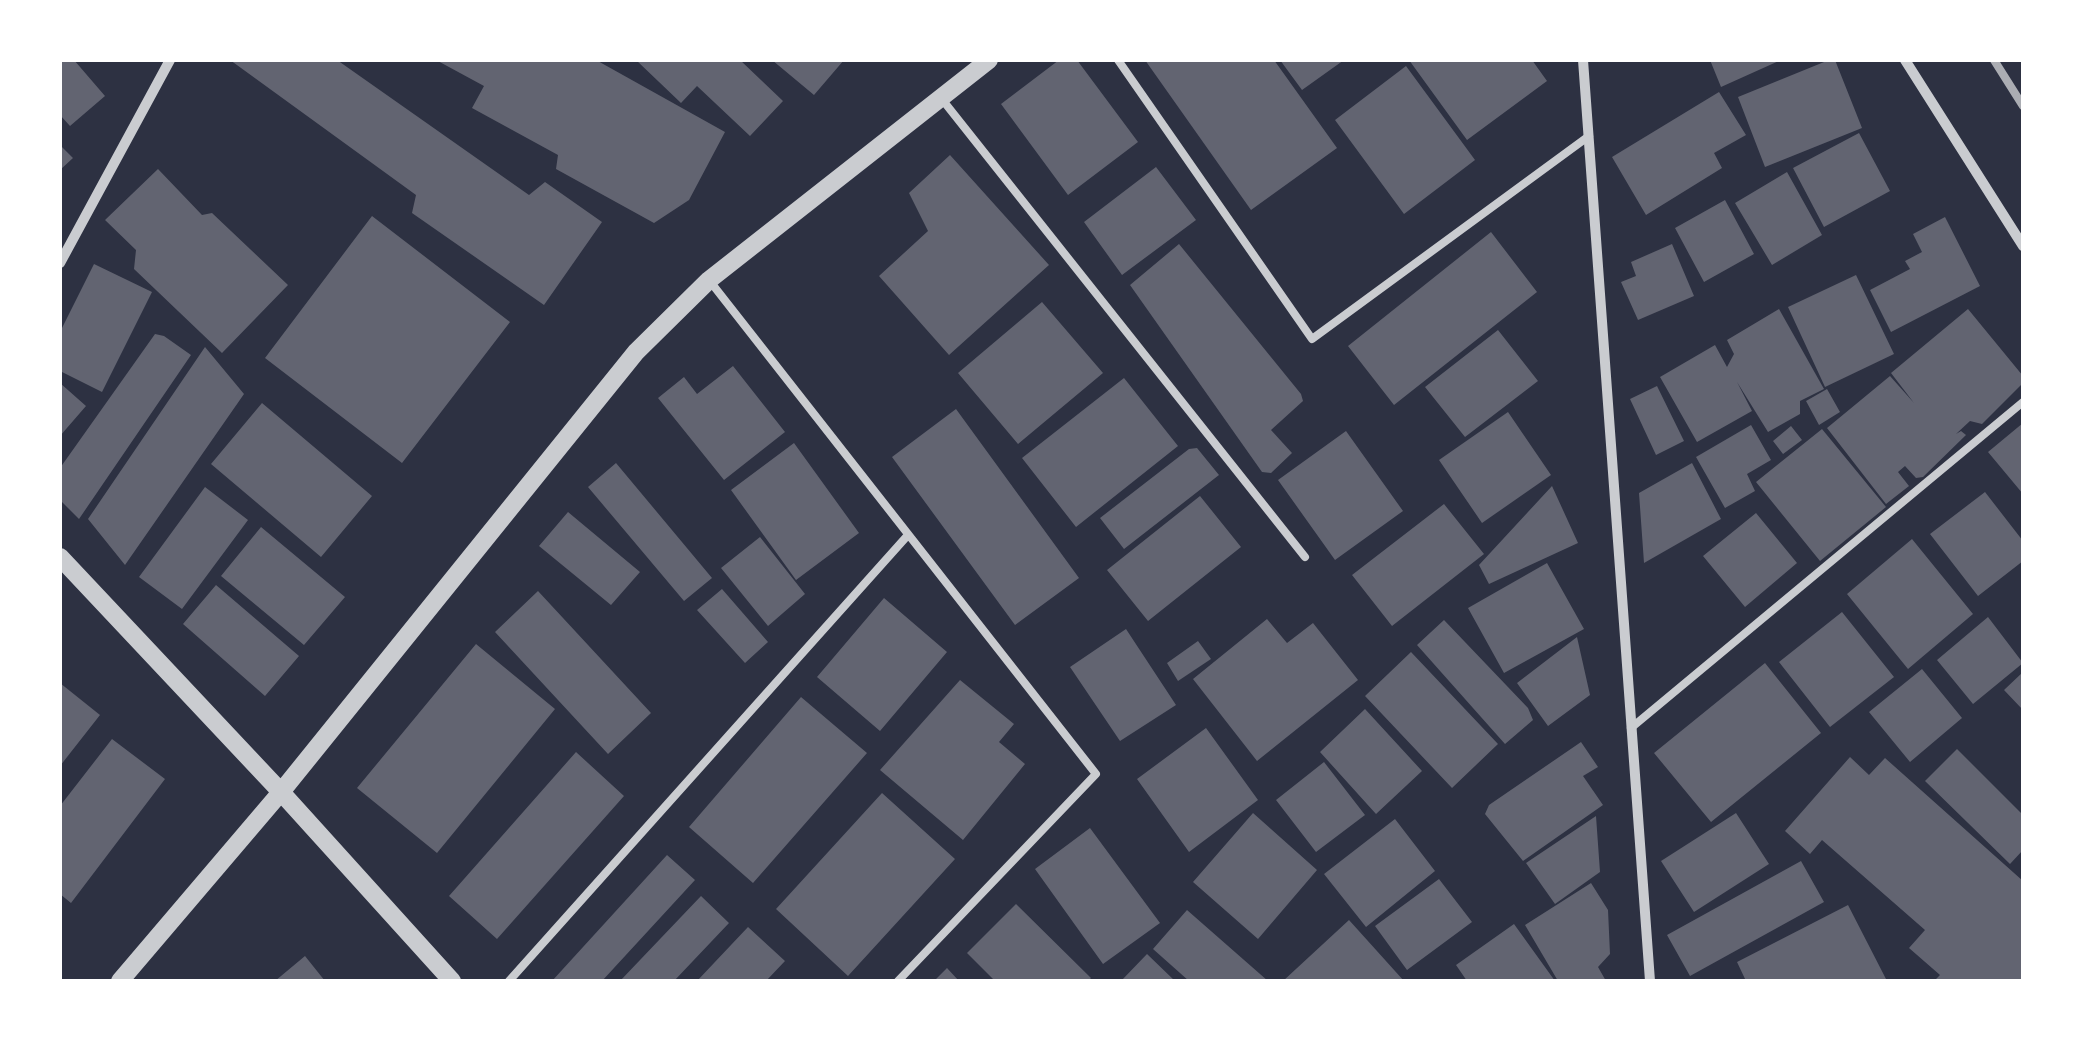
<!DOCTYPE html>
<style>
body{margin:0}
#map{position:relative;width:2083px;height:1041px;overflow:hidden;background:#2d3142;font-family:Arial,sans-serif}
canvas{display:block}
.frame{position:absolute;inset:0;border:62px solid #fff;pointer-events:none}
</style>
<div id="map">
<canvas width="2083" height="1041"></canvas>
<div class="frame"></div>
</div>
<script>
const c = document.querySelector('canvas').getContext('2d');
c.lineJoin = 'round';
function fill(path, color) { c.fillStyle = color; c.fill(path, 'evenodd'); }
const toPath = rows => new Path2D(rows.map(r => 'M' + r).join(''));
function trace(path, color, width, dash) { c.strokeStyle = color; c.lineWidth = width; c.lineCap = dash ? 'butt' : 'round'; c.setLineDash(dash || []); c.stroke(path); }
fill(toPath([
 [60,60,74,60,105,96,70,126,60,115],
 [230,60,337,60,529,195,545,182,602,222,544,305,412,213,416,195],
 [436,60,596,60,725,132,689,200,654,223,556,169,558,155,472,108,484,86],
 [636,60,740,60,783,101,750,136,697,86,681,103],
 [772,60,844,60,814,95],
 [1059,60,1077,60,1138,142,1068,195,1001,104],
 [1145,60,1274,60,1337,148,1251,210],
 [1280,60,1344,60,1302,90],
 [1409,60,1532,60,1547,81,1467,140],
 [1710,60,1781,60,1721,87],
 [1829,60,1835,60,1862,128,1765,167,1738,97],
 [1406,66,1475,160,1404,214,1335,120],
 [1719,92,1746,135,1714,153,1722,168,1646,215,1612,157],
 [1859,133,1890,191,1824,227,1793,168],
 [60,145,73,158,60,170],
 [950,155,1049,265,949,355,879,276,928,231,909,193],
 [1156,167,1196,220,1122,275,1084,222],
 [158,169,202,215,212,213,288,285,222,353,134,269,136,250,105,220],
 [1787,172,1822,235,1772,265,1735,203],
 [1725,200,1754,254,1704,282,1675,228],
 [372,216,510,322,402,463,265,358],
 [1945,217,1980,286,1891,332,1870,290,1910,269,1905,261,1922,252,1913,234],
 [1491,232,1537,292,1394,405,1348,346],
 [1179,244,1301,394,1303,401,1271,430,1292,453,1271,473,1262,472,1130,285],
 [1672,244,1694,296,1638,320,1621,282,1636,276,1631,262],
 [94,264,152,292,102,392,60,371,60,332],
 [1856,275,1894,354,1825,387,1788,307],
 [1042,302,1103,373,1018,444,958,373],
 [1779,309,1824,389,1800,401,1800,414,1768,432,1737,382,1752,411,1697,442,1660,377,1715,345,1727,367,1734,354,1727,340],
 [1968,309,2023,376,2023,383,1982,424,1970,421,1956,434,1961,431,1966,435,1923,477,1916,478,1905,466,1898,472,1909,486,1886,504,1827,428,1890,376,1914,403,1891,373],
 [1498,330,1538,381,1465,437,1425,387],
 [155,334,164,336,191,355,79,519,60,500,60,468],
 [205,347,244,394,125,565,88,519],
 [733,366,785,432,724,480,658,398,684,377,697,394],
 [1124,378,1178,446,1076,527,1022,458],
 [60,383,86,406,60,436],
 [1657,386,1684,441,1656,455,1630,399],
 [1827,389,1840,412,1819,425,1806,401],
 [262,403,372,496,321,557,211,464],
 [956,409,1079,578,1015,625,892,457],
 [1508,412,1551,475,1482,523,1439,460],
 [2023,423,2023,494,1988,452],
 [1751,425,1771,460,1747,474,1755,491,1725,508,1696,457],
 [1791,426,1802,440,1783,454,1773,441],
 [1822,429,1886,507,1820,561,1756,482],
 [1346,431,1403,511,1335,560,1278,480],
 [794,443,859,533,796,580,731,490],
 [1197,448,1219,475,1124,549,1100,518,1189,449],
 [616,463,712,578,684,601,588,487],
 [1692,463,1721,519,1644,563,1639,493],
 [1552,486,1578,543,1489,584,1479,565],
 [205,487,248,520,182,609,139,577],
 [1985,492,2023,541,2023,561,1978,596,1930,534],
 [1200,496,1241,547,1148,621,1107,570],
 [1444,504,1484,554,1392,626,1352,575],
 [568,512,640,572,611,605,539,546],
 [1756,513,1797,563,1745,607,1703,556],
 [261,527,345,597,304,645,221,576],
 [760,537,805,594,768,626,721,568],
 [1912,539,1973,614,1908,669,1847,594],
 [1547,563,1584,629,1504,673,1468,608],
 [216,585,299,656,265,696,183,624],
 [722,589,768,642,745,663,697,610],
 [538,591,651,713,608,754,495,632],
 [884,598,947,652,880,731,817,677],
 [1842,612,1894,677,1830,727,1779,662],
 [1988,617,2023,663,1973,704,1937,660],
 [1267,619,1287,643,1313,623,1358,680,1257,761,1193,679],
 [1444,620,1528,708,1533,720,1505,744,1417,645],
 [1126,629,1176,705,1120,741,1070,667],
 [1577,637,1590,695,1548,726,1517,683],
 [1198,641,1211,659,1178,681,1167,663],
 [476,644,555,709,437,853,357,788],
 [1411,652,1498,744,1452,788,1365,696],
 [1765,663,1821,733,1711,822,1654,753],
 [1922,669,1962,718,1910,762,1869,712],
 [2023,672,2023,710,2004,690],
 [960,680,1014,724,999,742,1025,764,963,840,880,770],
 [60,683,100,715,60,766],
 [801,697,867,753,753,883,689,827],
 [1365,709,1422,771,1376,814,1320,752],
 [1206,728,1258,800,1189,852,1137,779],
 [112,739,165,779,71,903,60,894,60,806],
 [1581,742,1598,767,1583,776,1603,805,1523,861,1485,814,1489,805],
 [1957,749,2023,815,2023,850,2010,864,1925,781],
 [576,752,624,796,497,939,449,896],
 [1850,757,1869,775,1885,758,2023,881,2023,981,1934,981,1940,975,1909,948,1925,930,1822,840,1810,854,1785,831],
 [1324,762,1365,815,1316,852,1276,800],
 [882,793,955,859,848,976,776,909],
 [1253,813,1317,870,1258,939,1193,882],
 [1736,813,1769,864,1694,912,1661,861],
 [1596,816,1600,872,1555,904,1526,863],
 [1395,819,1435,871,1366,927,1324,874],
 [1090,828,1160,923,1103,964,1035,869],
 [667,855,695,880,602,981,552,981],
 [1801,861,1824,902,1690,976,1667,935],
 [1439,879,1472,922,1407,970,1375,926],
 [1591,883,1608,910,1610,954,1598,967,1606,981,1558,981,1525,925],
 [701,896,729,923,674,981,620,981],
 [1016,904,1091,978,1088,981,995,981,967,953],
 [1848,905,1886,979,1746,981,1737,962],
 [1187,910,1268,981,1189,981,1153,949],
 [1349,920,1404,981,1283,981],
 [1514,924,1555,981,1467,981,1456,965],
 [748,927,785,961,766,981,697,981],
 [1147,954,1175,981,1121,981],
 [305,956,325,981,275,981],
 [947,968,959,981,934,981]
]), '#626471');
trace(toPath([
 [1118,60,1312,339,1589,136],
 [941,98,1305,557],
 [709,280,1096,774,898,981],
 [1631,728,2023,402],
 [509,981,908,535]
]), '#caccd0', 8);
trace(toPath([
 [1583,60,1650,981],
 [1905,60,2023,246],
 [60,263,170,60]
]), '#caccd0', 10);
trace(toPath([
 [60,557,281,792,452,981],
 [120,981,281,792,636,352,709,280,989,60]
]), '#caccd0', 18);
trace(toPath([
 [1994,60,2023,106]
]), '#abadb3', 8);
</script>
